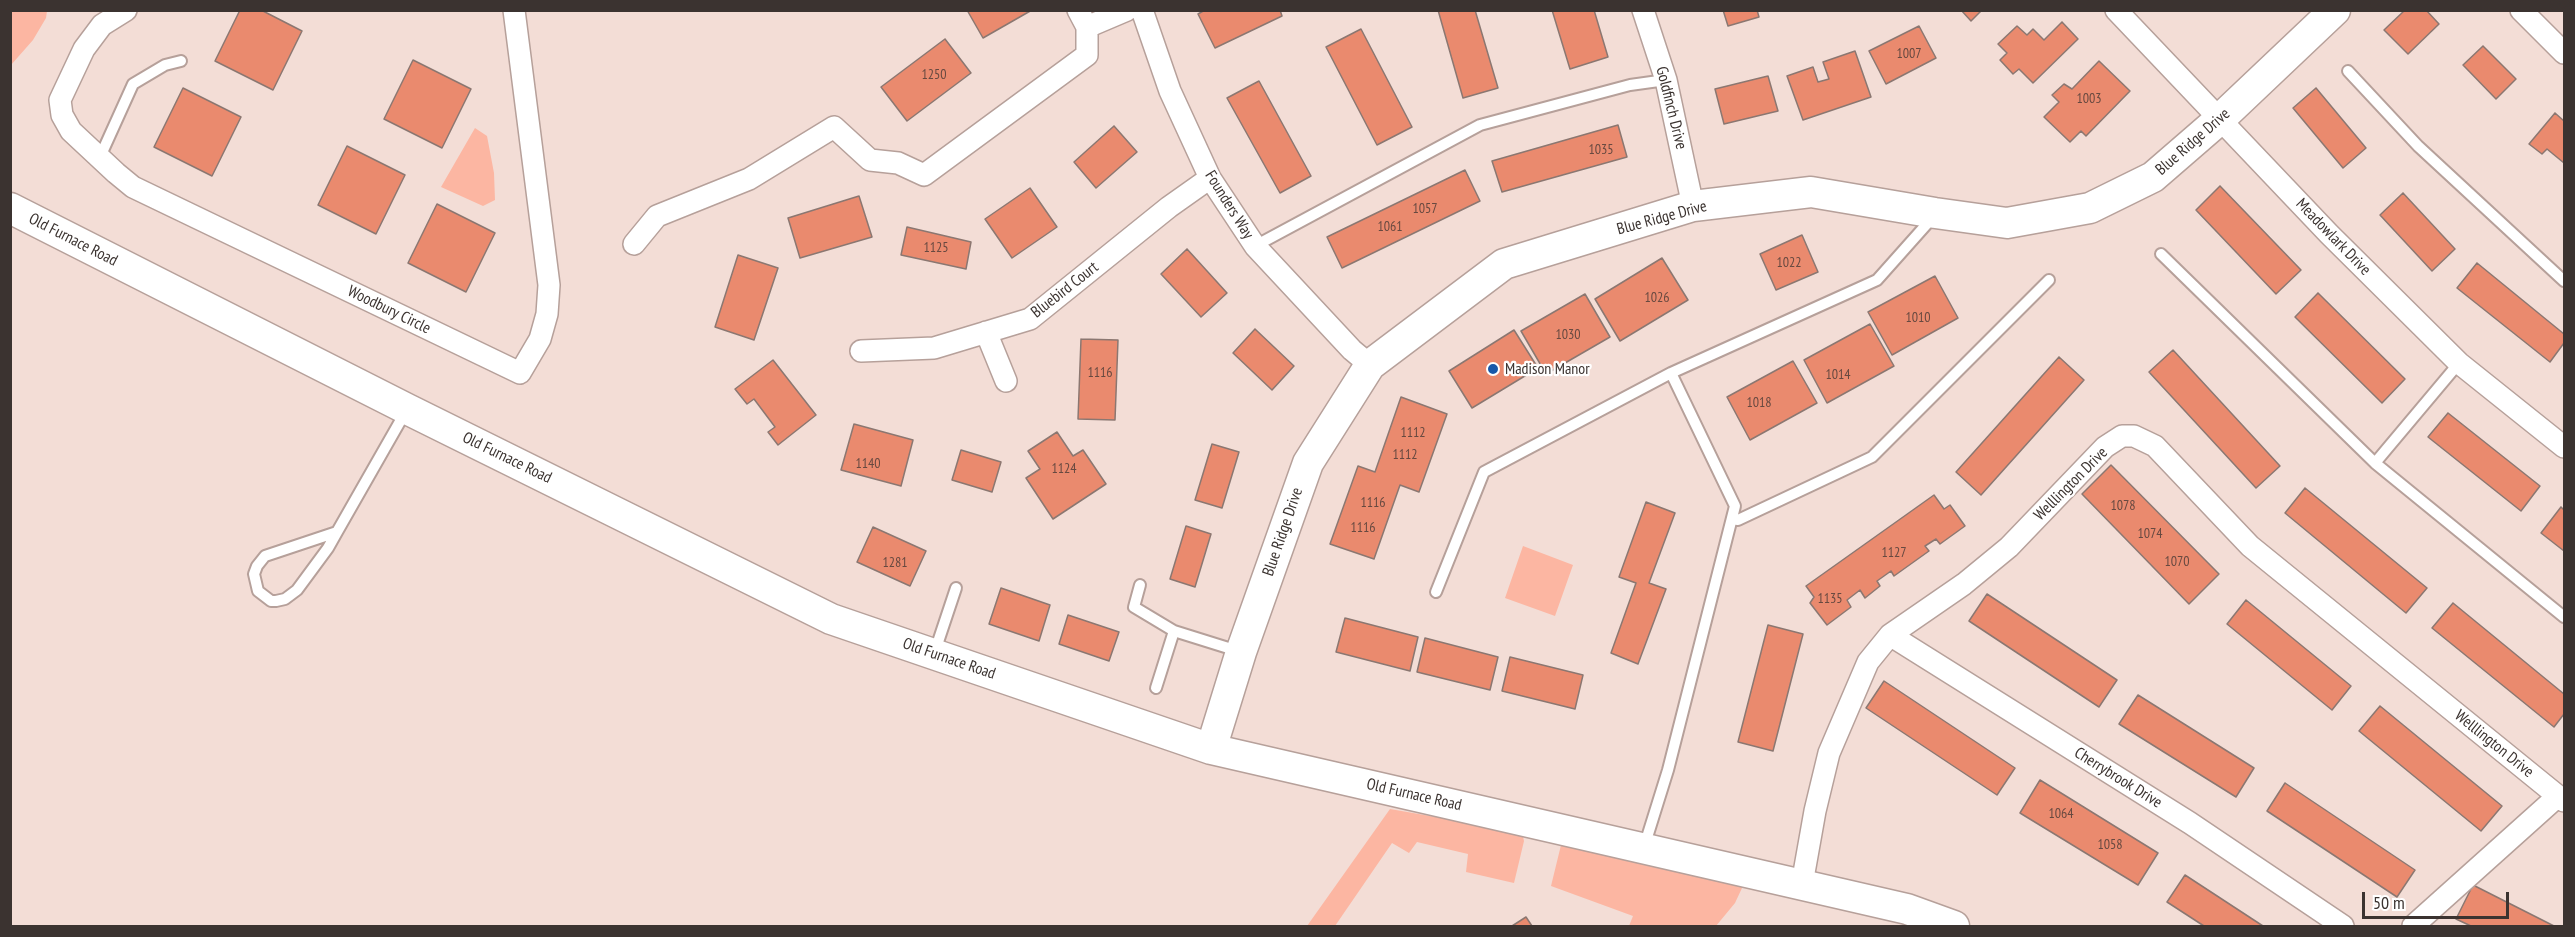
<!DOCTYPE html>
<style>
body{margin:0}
#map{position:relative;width:2575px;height:937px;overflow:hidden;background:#f3ddd6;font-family:"PT Sans Narrow",sans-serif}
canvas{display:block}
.frame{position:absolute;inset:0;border:12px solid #3b3330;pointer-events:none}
.scale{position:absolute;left:2362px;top:892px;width:147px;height:27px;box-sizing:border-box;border:3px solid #3b3330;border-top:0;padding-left:8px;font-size:18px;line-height:21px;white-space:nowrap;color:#3b3330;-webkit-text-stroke:4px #fff;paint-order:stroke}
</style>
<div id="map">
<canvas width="2575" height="937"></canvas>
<div class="frame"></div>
<div class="scale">50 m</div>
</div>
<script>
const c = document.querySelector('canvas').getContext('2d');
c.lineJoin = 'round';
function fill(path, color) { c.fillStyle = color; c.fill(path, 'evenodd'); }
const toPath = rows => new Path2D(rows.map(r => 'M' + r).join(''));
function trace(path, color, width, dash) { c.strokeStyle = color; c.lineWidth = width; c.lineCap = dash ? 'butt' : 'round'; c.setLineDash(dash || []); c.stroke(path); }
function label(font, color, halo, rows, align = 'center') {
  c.font = font + ' "PT Sans Narrow",sans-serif'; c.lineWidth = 4.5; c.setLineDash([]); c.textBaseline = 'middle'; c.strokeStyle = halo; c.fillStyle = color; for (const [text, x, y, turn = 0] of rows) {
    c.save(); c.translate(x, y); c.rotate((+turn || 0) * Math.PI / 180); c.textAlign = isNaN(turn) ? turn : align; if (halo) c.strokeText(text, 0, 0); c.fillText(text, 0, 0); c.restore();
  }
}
fill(toPath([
 [11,10,47,11,46,18,33,40,11,65],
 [475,128,487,136,494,173,495,200,483,206,441,187],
 [1523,546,1573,565,1555,616,1505,598],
 [1390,809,1522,832,1524,841,1514,883,1466,872,1468,854,1417,842,1409,853,1392,843,1335,926,1307,926],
 [1562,841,1742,874,1742,888,1735,903,1716,926,1629,926,1633,916,1551,886]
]), '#fcb6a2');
const building = toPath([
 [240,10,261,10,302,31,273,90,215,61,240,10],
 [967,10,1032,10,983,38,967,10],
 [1205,10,1280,10,1282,16,1215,48,1198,14,1205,10],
 [1438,10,1475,10,1498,88,1463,98,1438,10],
 [1552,10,1594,10,1608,57,1570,69,1552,10],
 [1723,10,1757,10,1759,17,1728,26,1723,10],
 [1961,10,1982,10,1971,21,1961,10],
 [2405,10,2426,10,2439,24,2408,54,2384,30,2405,10],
 [2062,22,2078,39,2033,83,2019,69,2013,74,2000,60,2007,53,1998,44,2017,26,2027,35,2033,29,2044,40,2062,22],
 [1919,26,1936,58,1886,84,1869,51,1919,26],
 [1361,29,1412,127,1377,145,1326,47,1361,29],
 [945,39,971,73,907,121,881,87,945,39],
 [2483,46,2516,79,2496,99,2463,65,2483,46],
 [1855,51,1871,97,1803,120,1787,76,1813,67,1818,82,1829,79,1823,62,1855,51],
 [413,60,471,89,442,148,384,119,413,60],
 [2099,61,2130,91,2086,136,2081,131,2070,142,2044,117,2059,102,2052,95,2064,84,2072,89,2099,61],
 [1768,76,1778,111,1724,124,1715,89,1768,76],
 [1259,81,1311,176,1280,193,1227,98,1259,81],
 [183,88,241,117,212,176,154,147,183,88],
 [2316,88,2366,148,2343,168,2293,108,2316,88],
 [2555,113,2564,121,2564,163,2547,149,2542,154,2529,144,2555,113],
 [1618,125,1627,157,1502,192,1492,161,1618,125],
 [1114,126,1137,152,1096,188,1074,162,1114,126],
 [347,146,405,175,376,234,318,205,347,146],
 [1465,170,1480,201,1342,268,1327,237,1465,170],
 [2220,186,2301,270,2276,294,2196,210,2220,186],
 [1030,188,1057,227,1012,258,985,219,1030,188],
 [2403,193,2455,249,2432,271,2380,215,2403,193],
 [859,196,872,237,800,258,788,218,859,196],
 [437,204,495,233,466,292,408,263,437,204],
 [907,227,971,242,966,269,901,255,907,227],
 [1802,235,1818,272,1776,290,1760,254,1802,235],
 [1187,249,1227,293,1201,317,1161,274,1187,249],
 [738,255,778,268,754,340,715,327,738,255],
 [1662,258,1688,300,1620,341,1595,299,1662,258],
 [2477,263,2564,334,2564,343,2550,362,2457,288,2477,263],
 [1935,276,1958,318,1892,355,1868,312,1935,276],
 [2318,293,2405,379,2382,403,2295,317,2318,293],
 [1585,294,1610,337,1546,374,1521,331,1585,294],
 [1870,324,1894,366,1827,403,1804,360,1870,324],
 [1255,329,1294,366,1272,390,1233,353,1255,329],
 [1514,330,1538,368,1472,408,1449,371,1514,330],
 [1081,339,1118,340,1115,420,1078,419,1081,339],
 [2173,350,2280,466,2256,488,2149,372,2173,350],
 [2059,357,2084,380,1981,495,1956,472,2059,357],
 [773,360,816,415,778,445,768,432,775,427,754,399,747,404,735,389,773,360],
 [1793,361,1817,403,1750,440,1727,397,1793,361],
 [1401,397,1447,414,1419,492,1400,485,1374,559,1330,544,1358,466,1375,472,1401,397],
 [2448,413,2540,486,2521,511,2428,437,2448,413],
 [854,424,913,440,901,486,841,470,854,424],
 [1057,432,1073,456,1083,450,1106,484,1053,519,1026,478,1040,469,1028,451,1057,432],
 [1212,444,1239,452,1222,508,1195,500,1212,444],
 [961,450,1001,462,992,492,952,480,961,450],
 [2111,465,2219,574,2189,604,2082,494,2111,465],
 [2305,488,2427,588,2406,613,2285,513,2305,488],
 [1934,495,1944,509,1950,505,1965,526,1940,544,1936,539,1925,546,1929,551,1894,576,1891,571,1877,581,1880,586,1865,598,1860,590,1847,600,1851,607,1827,625,1810,603,1814,597,1806,586,1934,495],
 [1646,502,1675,513,1649,583,1666,589,1638,664,1611,653,1636,583,1619,577,1646,502],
 [2561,507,2564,510,2564,551,2541,533,2561,507],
 [1186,526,1211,534,1195,587,1170,579,1186,526],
 [873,527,926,551,910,586,857,562,873,527],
 [1001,588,1050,605,1039,641,989,624,1001,588],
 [1987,594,2117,680,2099,707,1969,621,1987,594],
 [2246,600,2351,686,2332,710,2227,624,2246,600],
 [2453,603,2564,694,2564,714,2554,727,2432,628,2453,603],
 [1068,615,1119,632,1109,661,1059,644,1068,615],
 [1345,618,1418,637,1410,671,1336,652,1345,618],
 [1768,625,1803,634,1773,751,1738,742,1768,625],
 [1425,638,1498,657,1490,690,1417,672,1425,638],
 [1510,657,1583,675,1575,709,1502,691,1510,657],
 [1884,681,2015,768,1997,795,1866,708,1884,681],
 [2138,695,2254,768,2236,797,2119,724,2138,695],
 [2380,706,2502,806,2481,831,2359,731,2380,706],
 [2040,780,2158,853,2138,885,2020,813,2040,780],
 [2285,783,2415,870,2397,897,2267,811,2285,783],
 [2185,875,2263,926,2204,926,2167,902,2185,875],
 [2473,885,2554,926,2471,926,2456,919,2473,885],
 [1526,917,1532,926,1512,926,1526,917]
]);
fill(building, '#ea8a6e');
trace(building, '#8b7771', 1.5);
const lane = toPath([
 [2348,71,2418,146,2564,281],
 [100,157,133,84,165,65,181,61],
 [1255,246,1480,125,1630,85,1666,80],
 [2161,254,2375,463,2564,617],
 [2375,463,2459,363],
 [1732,519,1738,520,1872,457,2049,280],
 [337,532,265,556,257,566,254,574,258,591,271,601,276,601,285,599,297,590,328,548,337,532,406,411],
 [1140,585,1134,607,1174,631],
 [1436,592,1484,472,1671,373,1877,280,1934,216],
 [935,651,956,588],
 [1156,688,1174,631,1238,651],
 [1644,847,1668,770,1735,506,1671,373]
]);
const street = toPath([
 [126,10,102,25,84,49,60,100,62,115,71,131,116,173,133,187,520,373,540,339,547,314,549,285,514,10],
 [1078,10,1087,27],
 [1142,10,1170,91,1210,178,1255,246,1352,350,1370,365],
 [1643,10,1666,80,1693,206],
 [2116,10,2329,234,2459,363,2564,447],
 [2521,10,2564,53],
 [634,244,657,216,749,179,834,127,870,160,898,163,924,175,1087,55,1087,27,1127,10],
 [986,332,1006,381],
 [861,351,934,348,1030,319,1169,207,1210,178],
 [1890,635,2190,823,2343,926],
 [1802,884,1815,811,1829,753,1868,662,1890,635,1964,584,2009,547,2105,447,2122,436,2134,436,2155,446,2250,546,2564,801],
 [2413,926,2558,796]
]);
const secondary = toPath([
 [10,208,407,409,831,619,1211,749,1907,909,1954,926],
 [1211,749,1241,652,1308,463,1370,365,1504,264,1693,206,1811,192,1935,213,2007,223,2090,208,2153,177,2220,119,2335,10]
]);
trace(lane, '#b6a09a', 14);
trace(street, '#b6a09a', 24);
trace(secondary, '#b6a09a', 33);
trace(lane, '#fff', 10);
trace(street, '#fff', 21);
trace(secondary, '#fff', 30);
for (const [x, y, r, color] of [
 [1493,369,6,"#1858a9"]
]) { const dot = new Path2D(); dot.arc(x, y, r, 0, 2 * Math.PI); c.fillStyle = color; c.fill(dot); trace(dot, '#fff', 2); }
label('14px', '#674940', null, [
 ["1007",1909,54],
 ["1250",934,75],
 ["1003",2089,99],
 ["1035",1601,150],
 ["1057",1425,209],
 ["1061",1390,227],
 ["1125",936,248],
 ["1022",1789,263],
 ["1026",1657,298],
 ["1010",1918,318],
 ["1030",1568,335],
 ["1116",1100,373],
 ["1014",1838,375],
 ["1018",1759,403],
 ["1112",1413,433],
 ["1112",1405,455],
 ["1140",868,464],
 ["1124",1064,469],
 ["1116",1373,503],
 ["1078",2123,506],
 ["1116",1363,528],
 ["1074",2150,534],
 ["1127",1894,553],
 ["1070",2177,562],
 ["1281",895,563],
 ["1135",1830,599],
 ["1064",2061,814],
 ["1058",2110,845]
]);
label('16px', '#3b3330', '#fff', [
 ["Goldfinch Drive",1671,108,76],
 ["Blue Ridge Drive",2193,142,-41],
 ["Founders Way",1229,205,58],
 ["Blue Ridge Drive",1662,218,-15],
 ["Meadowlark Drive",2333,237,46],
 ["Old Furnace Road",73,240,27],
 ["Bluebird Court",1065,290,-38],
 ["Woodbury Circle",389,310,26],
 ["Old Furnace Road",507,458,26],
 ["Welllington Drive",2071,484,-45],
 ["Blue Ridge Drive",1283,532,-71],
 ["Old Furnace Road",949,659,19],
 ["Welllington Drive",2494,744,39],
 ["Cherrybrook Drive",2118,778,32],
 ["Old Furnace Road",1414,795,13]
]);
label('16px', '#3b3330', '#fff', [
 ["Madison Manor",1505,369]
], 'left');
</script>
